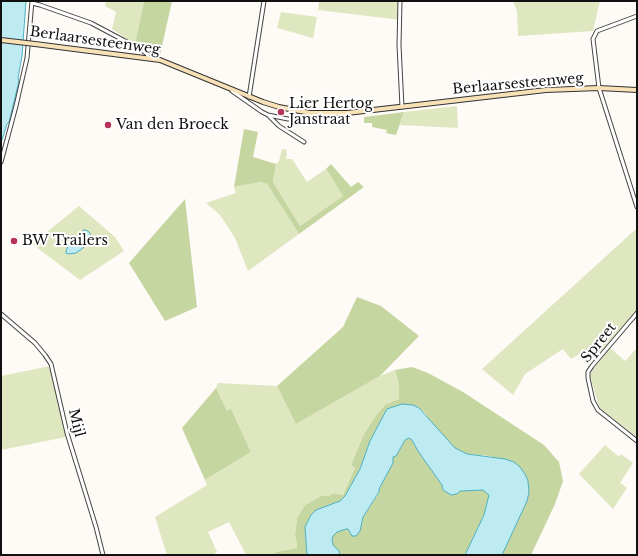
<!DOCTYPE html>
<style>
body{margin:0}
#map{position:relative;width:638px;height:556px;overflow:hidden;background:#fefaf5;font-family:"Libre Baskerville",serif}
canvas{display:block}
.frame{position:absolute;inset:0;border:2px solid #111;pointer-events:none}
</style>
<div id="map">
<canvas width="638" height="556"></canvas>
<div class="frame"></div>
</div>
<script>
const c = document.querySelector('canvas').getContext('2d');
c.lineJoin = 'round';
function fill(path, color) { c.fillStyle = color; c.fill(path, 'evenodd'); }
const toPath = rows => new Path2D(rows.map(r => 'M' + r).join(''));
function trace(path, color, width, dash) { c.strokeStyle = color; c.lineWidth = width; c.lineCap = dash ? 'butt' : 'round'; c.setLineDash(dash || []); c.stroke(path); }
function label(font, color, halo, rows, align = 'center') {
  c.font = font + ' "Libre Baskerville",serif'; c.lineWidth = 4; c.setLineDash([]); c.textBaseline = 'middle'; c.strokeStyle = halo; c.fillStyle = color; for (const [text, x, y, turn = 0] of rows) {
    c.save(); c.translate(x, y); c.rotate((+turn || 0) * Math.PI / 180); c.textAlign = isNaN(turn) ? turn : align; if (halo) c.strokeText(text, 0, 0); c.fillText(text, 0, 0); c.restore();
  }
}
fill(toPath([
 [106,1,144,1,135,44,112,29,116,12,105,6],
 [319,1,402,1,401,20,318,10],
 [513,1,600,1,593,31,518,36,517,11],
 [281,12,317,17,313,38,277,28],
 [457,106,458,128,400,125,404,112],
 [282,149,287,150,286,159,292,159,307,182,326,169,343,196,300,226,273,182,276,164,279,161],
 [260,182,267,184,299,234,248,271,235,238,220,215,206,203,236,193,234,187],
 [79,206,115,237,124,251,80,280,32,244],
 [637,228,637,310,598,355,590,348,571,359,563,349,525,374,513,395,482,369],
 [610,348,625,361,637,348,637,437,600,408,597,400,590,375,594,368],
 [50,366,66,437,1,450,1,376],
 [395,370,399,385,399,399,385,405,374,418,363,436,351,465,355,468,343,495,334,493,328,496,321,496,305,505,297,518,295,536,297,543,297,548,276,552,273,555,246,555,229,522,208,532,217,552,212,555,167,555,155,517,207,485,205,480,251,452,231,410,227,411,216,388,218,383,277,386,296,424,380,376],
 [605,445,619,457,621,454,633,463,620,483,627,488,613,509,579,474]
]), '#dee7c0');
fill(toPath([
 [144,1,172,1,160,55,135,44],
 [404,112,396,135,386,133,387,130,372,127,372,123,364,123,364,117],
 [244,129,258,132,253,157,276,164,273,182,300,226,343,196,326,169,331,164,351,187,358,182,364,187,299,234,267,184,260,182,234,187],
 [185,199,197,307,165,321,129,263],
 [357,297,381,306,419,336,380,376,296,424,277,386,343,327],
 [412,367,428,373,463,392,544,445,559,462,563,481,555,504,531,555,502,555,527,501,491,456,467,454,455,448,432,424,425,413,419,408,413,405,402,404,387,409,370,441,360,469,345,496,341,501,316,510,311,515,305,527,307,555,273,555,276,552,297,548,297,543,295,536,297,518,305,505,321,496,328,496,334,493,343,495,355,468,351,465,363,436,374,418,385,405,399,399,399,385,395,370],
 [216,388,227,411,231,409,251,452,205,480,182,428],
 [409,438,412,440,418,451,442,485,443,490,457,494,460,491,483,490,489,495,484,515,465,555,340,555,339,551,333,545,332,539,333,536,337,532,346,529,348,529,351,535,362,524,363,517,379,493,379,489,393,463,393,457,405,440]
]), '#c6d6a1');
const water = toPath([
 [1,1,26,1,22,56,18,78,19,81,9,122,7,124,1,143,1,1],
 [84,230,88,231,91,235,89,241,83,248,76,253,69,254,66,253,66,251,69,244,84,230],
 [402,404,413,405,419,408,455,448,467,454,505,459,514,462,520,467,525,474,528,481,529,492,527,501,502,555,465,555,484,515,489,495,483,490,460,491,457,494,451,495,443,490,442,485,418,451,412,440,409,438,405,440,396,456,393,457,393,463,379,489,379,492,363,517,360,531,356,536,352,536,348,529,346,529,337,532,333,536,332,540,333,545,339,551,340,555,307,555,305,527,311,515,316,510,340,501,345,496,360,469,370,441,387,409,402,404]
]);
fill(water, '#beebf2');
trace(water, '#4bb0c2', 1);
const street = toPath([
 [400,1,399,45,402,107],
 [32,3,40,5,91,23,142,50,147,54,149,58],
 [637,16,597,31,593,39,599,88,637,207],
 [232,91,262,112,268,115,288,119,301,118,317,113],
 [249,97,264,1],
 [269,116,279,126,304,142],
 [1,162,16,106,27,58,32,1],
 [637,313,592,366,588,372,588,378,593,401,598,410,637,441],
 [1,314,35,343,45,355,51,364,67,433,96,527,103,555]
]);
const secondary = toPath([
 [35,44,160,60,263,102,279,107,310,113,347,113,546,90,599,88,637,90]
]);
trace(street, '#444', 5);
trace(secondary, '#333', 6);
trace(street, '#fff', 3);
trace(secondary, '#f8e1b6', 4);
const secondaryBridge = toPath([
 [1,40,35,44]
]);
trace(secondaryBridge, '#333', 6, []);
trace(secondaryBridge, '#f8e1b6', 4);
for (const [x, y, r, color] of [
 [281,112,4,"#b63359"],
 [108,125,4,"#b63359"],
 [14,241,4,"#b63359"]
]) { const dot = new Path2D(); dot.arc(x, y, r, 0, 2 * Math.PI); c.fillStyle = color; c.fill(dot); trace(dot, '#fff', 1.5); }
label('14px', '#111', '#fff', [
 ["Berlaarsesteenweg",95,41,8],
 ["Berlaarsesteenweg",518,84,-5],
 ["Spreet",599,343,-51],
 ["Mijl",76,423,76]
]);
label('14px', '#111', '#fff', [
 ["Lier Hertog",289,104],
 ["Janstraat",289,120],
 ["Van den Broeck",116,125],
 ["BW Trailers",22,241]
], 'left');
</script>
